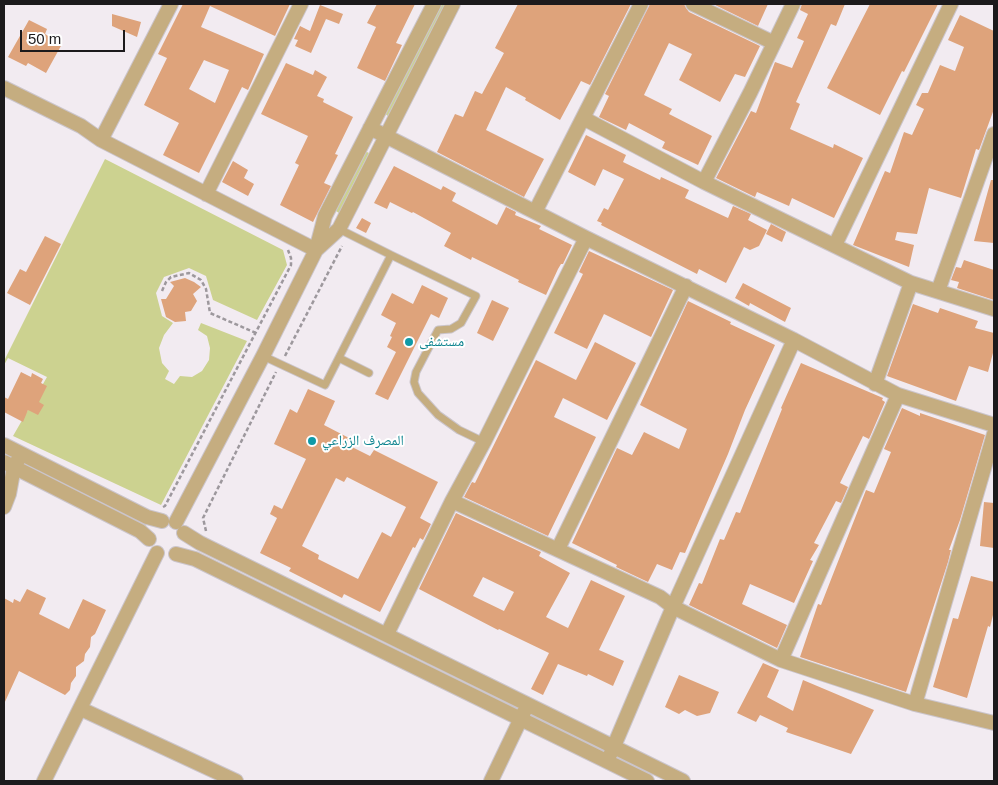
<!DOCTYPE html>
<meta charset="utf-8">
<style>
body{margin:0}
#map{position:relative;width:998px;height:785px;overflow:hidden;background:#f2ebf1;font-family:Arial,sans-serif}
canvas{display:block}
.frame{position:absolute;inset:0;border:5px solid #1c1a1c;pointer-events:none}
.scale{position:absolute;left:20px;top:30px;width:105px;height:22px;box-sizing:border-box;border:2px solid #1c1a1c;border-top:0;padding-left:6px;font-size:15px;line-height:18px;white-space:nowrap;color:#1c1a1c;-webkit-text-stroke:4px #fff;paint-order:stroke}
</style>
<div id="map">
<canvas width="998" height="785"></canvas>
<div class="frame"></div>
<div class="scale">50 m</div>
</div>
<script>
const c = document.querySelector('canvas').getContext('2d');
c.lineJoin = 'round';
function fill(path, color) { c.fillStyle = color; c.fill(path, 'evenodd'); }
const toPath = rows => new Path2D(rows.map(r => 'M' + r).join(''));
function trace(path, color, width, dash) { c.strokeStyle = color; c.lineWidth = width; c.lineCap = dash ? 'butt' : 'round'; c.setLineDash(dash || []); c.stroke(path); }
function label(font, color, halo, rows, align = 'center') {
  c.font = font + ' Arial,"Noto Naskh Arabic",sans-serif'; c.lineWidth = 4; c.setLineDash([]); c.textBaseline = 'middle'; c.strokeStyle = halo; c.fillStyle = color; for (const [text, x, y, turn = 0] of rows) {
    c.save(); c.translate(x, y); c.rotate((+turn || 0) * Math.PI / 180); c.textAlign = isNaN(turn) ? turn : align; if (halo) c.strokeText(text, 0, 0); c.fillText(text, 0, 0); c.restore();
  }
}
fill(toPath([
 [440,4,446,4,388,116,384,113],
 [365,151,369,153,339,213,336,211],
 [105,159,283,250,287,265,257,320,213,300,206,276,189,268,164,277,156,293,162,316,173,323,164,335,159,348,162,363,169,371,165,379,174,384,180,376,192,377,202,371,209,360,210,348,207,336,198,330,201,323,247,341,161,505,13,436,47,377,8,358,4,365,4,361],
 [36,467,147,523,146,526,34,471]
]), '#ccd290');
fill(toPath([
 [183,4,290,4,275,36,210,6,201,27,264,54,248,90,242,87,199,173,163,155,179,123,144,105,167,58,158,54],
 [204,60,229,70,215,103,189,89],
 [377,4,415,4,396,43,402,45,385,81,357,68,376,27,367,23],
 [518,4,631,4,590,85,581,81,560,120,525,100,526,98,506,87,486,130,544,159,524,197,437,152,455,114,463,117,475,91,482,94,504,53,495,48],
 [650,4,684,4,686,8,689,12,760,46,745,77,735,74,720,102,679,80,692,54,669,43,644,95,672,109,669,114,712,136,698,165,662,148,665,142,629,123,626,130,599,117,609,96,605,94],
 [713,4,768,4,758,26],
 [802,4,845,4,836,26,831,24,796,102,800,104,790,129,833,148,834,144,863,158,834,218,792,198,789,206,757,192,755,197,716,178,751,111,756,113,775,62,792,68,804,41,797,38,808,14,800,10],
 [870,4,938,4,904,72,902,71,880,115,827,88],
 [320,5,343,14,339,24,326,19,311,53,295,46,298,40,294,39,300,26,310,31],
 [112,14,141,22,137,37,112,26],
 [960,15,994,31,994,109,979,150,976,149,961,198,929,188,917,234,897,232,895,240,914,245,909,267,853,245,885,171,890,173,904,132,912,135,924,109,916,105,922,93,928,93,940,65,955,71,964,47,948,40],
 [29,20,47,29,45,34,62,44,46,73,28,63,26,66,8,57],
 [286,63,313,75,315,70,327,77,317,96,324,99,323,102,353,117,335,154,338,155,324,183,331,186,313,222,280,205,299,165,295,163,308,136,261,114],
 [586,135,626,155,623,162,660,180,661,177,689,190,685,198,728,218,733,206,751,214,748,220,767,230,759,246,750,250,744,247,726,283,699,269,697,274,601,225,602,223,597,221,604,208,608,210,624,179,603,169,595,186,568,172],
 [233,161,248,170,244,178,254,184,248,196,222,182],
 [394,166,441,190,443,186,456,193,452,201,497,225,506,207,516,212,515,215,541,226,539,229,572,245,563,264,561,264,558,269,546,295,518,282,519,280,472,257,471,260,444,246,451,233,413,212,412,213,390,202,387,209,374,203],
 [991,180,994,180,994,243,974,241],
 [362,218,371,223,366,233,356,228],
 [771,224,786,232,782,242,766,234],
 [45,236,61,244,30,305,7,293,20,269,26,272],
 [589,251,673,290,651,337,604,314,587,349,554,333,583,274,579,272],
 [964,260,994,270,994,300,957,288,959,282,951,280,956,267,961,268],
 [185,278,194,282,201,287,193,294,197,301,191,311,185,312,186,321,175,322,166,317,161,299,166,299,174,286,170,282],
 [743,283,791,308,785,322,750,303,749,306,735,298],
 [422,285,448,298,439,318,431,314,388,400,375,394,396,352,387,347,392,337,390,336,396,323,381,315,392,293,413,304],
 [492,300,509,308,493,341,477,333],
 [688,301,731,322,730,324,775,345,745,410,728,454,685,553,680,552,672,570,657,564,648,582,616,567,617,565,572,543,617,448,632,455,644,432,679,449,687,429,640,405],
 [913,304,938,313,940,308,978,321,975,328,994,333,994,349,988,372,969,366,956,401,887,376],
 [595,342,636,363,607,420,563,398,554,417,596,437,548,536,464,497,472,482,475,483,536,360,576,380],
 [801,363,883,398,882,400,885,402,869,439,863,436,840,483,848,487,841,503,836,501,814,543,819,545,810,560,813,561,794,603,750,584,742,604,787,625,777,648,689,605,699,583,702,584,720,539,724,540,736,512,740,513,782,409,781,408],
 [21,372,31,377,32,373,43,379,41,383,47,386,39,402,44,405,38,415,28,410,23,422,4,412,4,397,8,399],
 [308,389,335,401,324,425,349,438,346,444,370,456,374,450,438,482,420,518,431,524,423,540,420,538,415,548,413,547,380,612,344,594,342,598,289,571,291,568,260,553,277,518,270,514,274,505,282,509,306,459,274,444,290,409,297,413],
 [347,477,406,507,391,537,382,532,358,579,318,559,319,555,302,546,336,478,344,482],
 [902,408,920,416,920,413,985,435,960,520,949,550,951,550,948,562,906,692,800,657,818,604,821,605,866,490,874,493,891,452,884,449],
 [984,502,994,503,994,548,980,546],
 [456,513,541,552,539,556,570,573,546,617,568,628,591,580,625,596,599,650,624,661,613,686,588,674,587,676,558,664,543,695,531,689,549,653,499,629,498,630,419,589],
 [483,577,514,592,504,611,473,596],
 [971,576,994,582,994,611,990,627,988,626,967,698,933,687,953,618,958,619],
 [27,589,46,598,39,614,69,629,83,599,106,610,95,634,91,637,90,647,85,654,84,661,76,667,76,676,71,683,70,690,65,695,19,671,4,704,4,598,13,603,14,599,20,602],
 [763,663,779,670,767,697,793,711,803,680,874,710,851,754,786,732,788,728,760,715,756,722,737,713],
 [679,675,719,692,710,713,697,716,685,710,679,714,665,707]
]), '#dea37b');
const service = toPath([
 [391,255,476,296,461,323,451,329,438,330,416,372,414,382,418,393,438,415,459,430,484,442],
 [263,356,325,385,391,255,339,229],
 [339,358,369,373]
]);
const minor = toPath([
 [693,4,774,43],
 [4,88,81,126,101,140,316,250],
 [583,118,704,182,911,283,994,309],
 [370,128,586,238,794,340,898,395,994,425],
 [101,140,171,4],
 [704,182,750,93,793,4],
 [206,194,301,4],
 [535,212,641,4],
 [835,245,951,4],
 [316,250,339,229,453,4],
 [938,291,994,134],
 [875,384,911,283],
 [4,445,147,517,162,521],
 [4,462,140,531,149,539],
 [452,501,660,597,673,607,781,660,915,704,994,434],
 [4,507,9,494,14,467,18,460],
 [176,522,263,356,316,250,325,216,434,4],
 [184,533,200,543,683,781],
 [558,549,686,286],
 [176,554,195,559,647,781],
 [387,634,452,501,484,442,586,238],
 [781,660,898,395],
 [915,704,994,723],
 [81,709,236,781],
 [611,753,673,607,794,340],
 [44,781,157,553],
 [491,781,524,712]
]);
trace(service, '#cbc5cb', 9);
trace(minor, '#cbc5cb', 16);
trace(toPath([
 [162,291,166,282,171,277,189,273,201,280,206,289,210,313,256,333],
 [285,356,342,246],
 [163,507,165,506,291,265,291,258,288,250],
 [206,531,203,518,276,372]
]), '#9d989d', 2.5, [4, 2.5]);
trace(service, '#c5ad80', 7);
trace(minor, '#c5ad80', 14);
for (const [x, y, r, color] of [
 [409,342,5,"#0f9aa8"],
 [312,441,5,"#0f9aa8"]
]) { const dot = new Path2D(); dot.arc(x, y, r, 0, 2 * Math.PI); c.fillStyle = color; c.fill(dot); trace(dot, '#fff', 2); }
label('14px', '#0d838f', '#fff', [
 ["مستشفى",419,342],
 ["المصرف الزراعي",322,441]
], 'left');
</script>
